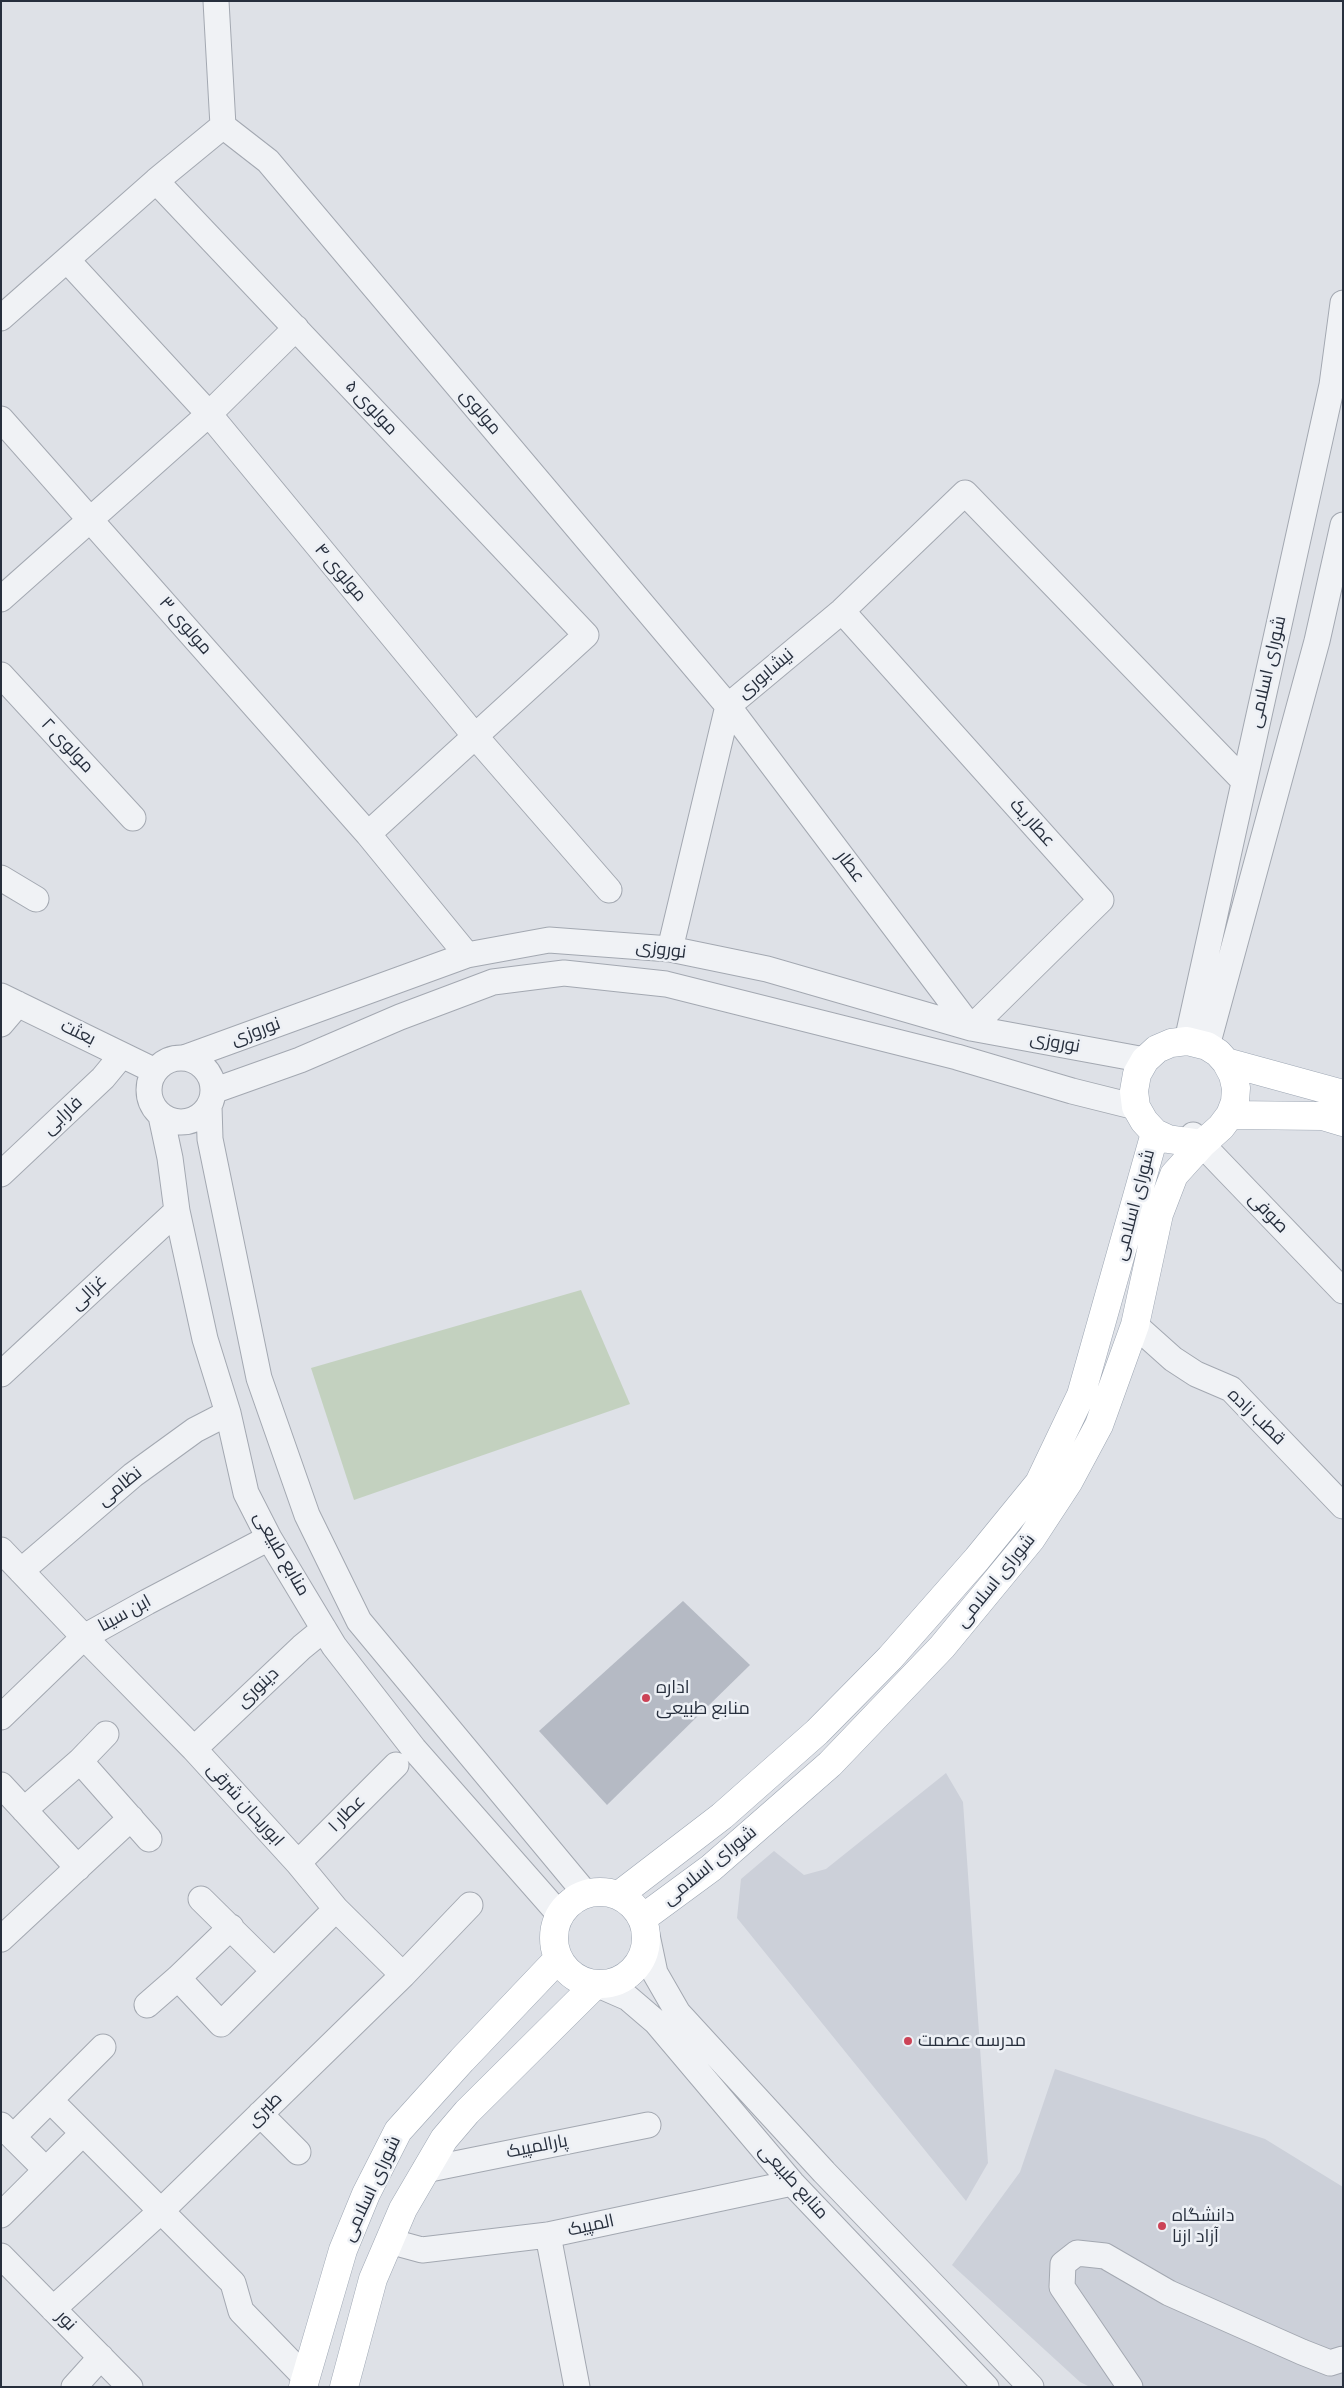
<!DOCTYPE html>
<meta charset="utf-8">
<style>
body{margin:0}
#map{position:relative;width:1344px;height:2388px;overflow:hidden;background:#dee1e7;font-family:"Archivo Narrow",sans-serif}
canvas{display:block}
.frame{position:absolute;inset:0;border:2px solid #272f3d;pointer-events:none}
</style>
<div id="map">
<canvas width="1344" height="2388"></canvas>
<div class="frame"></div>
</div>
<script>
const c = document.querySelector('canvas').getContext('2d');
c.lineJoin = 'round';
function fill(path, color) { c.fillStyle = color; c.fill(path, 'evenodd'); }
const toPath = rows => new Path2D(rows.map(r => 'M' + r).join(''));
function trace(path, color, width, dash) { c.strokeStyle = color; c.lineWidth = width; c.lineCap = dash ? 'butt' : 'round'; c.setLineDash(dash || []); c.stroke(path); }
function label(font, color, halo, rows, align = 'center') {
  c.font = font + ' "Archivo Narrow",Cairo,sans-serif'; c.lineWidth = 5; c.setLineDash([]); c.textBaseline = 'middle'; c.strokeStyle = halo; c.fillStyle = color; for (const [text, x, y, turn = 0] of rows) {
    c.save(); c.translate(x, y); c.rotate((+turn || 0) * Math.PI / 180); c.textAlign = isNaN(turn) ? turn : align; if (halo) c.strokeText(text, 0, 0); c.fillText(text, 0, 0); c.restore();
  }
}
fill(toPath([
 [946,1773,963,1802,988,2163,966,2201,737,1918,741,1879,774,1851,804,1875,826,1869],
 [1055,2069,1265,2139,1343,2187,1343,2387,1090,2387,1080,2382,952,2265,1020,2172]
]), '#ccd0d9');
fill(toPath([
 [581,1290,630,1404,354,1500,311,1368]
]), '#c3d1bf');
fill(toPath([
 [683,1601,750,1665,607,1805,539,1731]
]), '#b5bac4');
const minor = toPath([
 [216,1,223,126],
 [223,126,268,161,728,706,971,1028,1101,900,842,611],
 [156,181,586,635,368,834],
 [67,260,209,414,475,736,609,890],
 [1,318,156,181,223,126],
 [1,419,368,834,467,955],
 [1,599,209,414,296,328],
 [1,675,133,818],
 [1,878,36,899],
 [670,949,728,706,842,611,965,493,1243,780],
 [1,996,155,1071],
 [1,1024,18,1004],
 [1187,1041,1332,385,1343,303],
 [1207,1046,1317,641,1343,525],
 [184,1058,467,955,549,940,670,949,767,969,971,1028,1145,1060],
 '149 1090a32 32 0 1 1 64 0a32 32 0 1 1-64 0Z',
 [213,1091,300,1060,400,1017,493,982,564,973,666,984,957,1057,1072,1091,1136,1107],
 [209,1106,210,1139,259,1378,307,1515,359,1621,586,1894],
 [161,1116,170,1158,177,1211,205,1339,228,1413,246,1493,269,1538,334,1646,414,1749,560,1915],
 [1193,1135,1343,1291],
 [1,1174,103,1078,122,1055],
 [1135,1325,1173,1359,1196,1374,1231,1389,1343,1506],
 [1,1374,177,1211],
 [1,1550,84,1637,194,1749,298,1863,336,1909,403,1975],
 [21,1571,133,1475,195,1430,228,1413],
 [1,1717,84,1637,147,1602,269,1538],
 [194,1749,302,1647,324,1629],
 [80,1761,149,1839],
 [1,1785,78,1868],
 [24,1810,80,1761,106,1734],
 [298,1863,396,1765],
 [201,1899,274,1971],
 [647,1935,655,1973,678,2013,824,2172,1031,2387],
 [1,1939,131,1818],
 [178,1978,221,2024,336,1909],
 [596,1984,628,1998,656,2022,792,2183,986,2387],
 [147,2005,178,1978,231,1927],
 [50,2100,233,2283,241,2311,306,2378],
 [260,2114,298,2152],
 [1,2125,46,2170],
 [13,2137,103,2047],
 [425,2170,648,2125],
 [1,2215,83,2133],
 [548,2235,577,2387],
 [389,2241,422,2250,548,2235,792,2183],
 [1,2256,130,2387],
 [53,2309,161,2211,403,1975,470,1905],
 [74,2387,101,2357],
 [1130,2387,1062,2287,1063,2264,1077,2253,1105,2256,1169,2293,1302,2352,1330,2363,1343,2359]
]);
const major = toPath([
 [1187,1041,1207,1046,1218,1053,1226,1062,1233,1075,1236,1088,1235,1102,1230,1115,1221,1127,1202,1144,1168,1139,1155,1133,1144,1121,1136,1107,1134,1091,1137,1074,1145,1060,1157,1049,1171,1043,1187,1041],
 [1226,1062,1343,1094],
 [1230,1115,1323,1116,1343,1122],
 '554 1938a46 46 0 1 1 92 0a46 46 0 1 1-92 0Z',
 [619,1895,722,1816,817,1732,890,1658,977,1559,1039,1483,1081,1395,1155,1133],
 [643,1918,711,1868,830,1764,942,1647,1031,1539,1069,1481,1099,1425,1135,1325,1159,1214,1174,1175,1202,1144],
 [303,2387,343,2250,366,2194,398,2131,462,2060,558,1959],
 [344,2387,373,2279,403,2209,444,2139,467,2112,596,1984]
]);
trace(minor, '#a3a8b1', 27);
trace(major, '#9da6b3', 29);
trace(minor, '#f0f2f5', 25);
trace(major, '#fff', 28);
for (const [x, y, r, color] of [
 [646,1698,5,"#cc4357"],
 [908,2041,5,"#cc4357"],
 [1162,2226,5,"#cc4357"]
]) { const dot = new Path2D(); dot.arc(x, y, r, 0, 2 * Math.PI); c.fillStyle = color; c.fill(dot); trace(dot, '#edf0f5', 2); }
label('18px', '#272f3d', '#edf0f5', [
 ["مولوی ۵",371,408,47],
 ["مولوی",480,412,50],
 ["مولوی ۴",340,573,50],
 ["مولوی ۳",185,626,49],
 ["شورای اسلامی",1268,672,-77],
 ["نیشابوری",766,674,-40],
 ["مولوی ۲",67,746,47],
 ["عطار یک",1032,823,48],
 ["عطار",850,867,53],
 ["نوروزی",661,950,7],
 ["نوروزی",256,1032,-20],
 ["بعثت",78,1033,26],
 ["نوروزی",1055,1043,10],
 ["فارابی",63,1116,-43],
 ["شورای اسلامی",1135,1205,-75],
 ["صوفی",1268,1213,46],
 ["غزالی",89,1293,-43],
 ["قطب زاده",1256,1417,44],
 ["نظامی",120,1487,-39],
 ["منابع طبیعی",281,1554,60],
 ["شورای اسلامی",996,1581,-51],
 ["ابن سینا",125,1614,-29],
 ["دینوری",258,1688,-43],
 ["ابوریحان شرقی",245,1805,48],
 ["عطار ۱",347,1814,-45],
 ["شورای اسلامی",710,1866,-39],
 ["طبری",265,2110,-44],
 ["پارالمپیک",537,2147,-11],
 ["منابع طبیعی",793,2182,48],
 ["شورای اسلامی",372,2189,-65],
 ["المپیک",591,2226,-12],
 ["نور",66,2321,46]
]);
label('18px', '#272f3d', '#edf0f5', [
 ["اداره",656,1688],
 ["منابع طبیعی",656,1709],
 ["مدرسه عصمت",918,2041],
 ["دانشگاه",1172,2216],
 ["آزاد ازنا",1172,2237]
], 'left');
</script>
